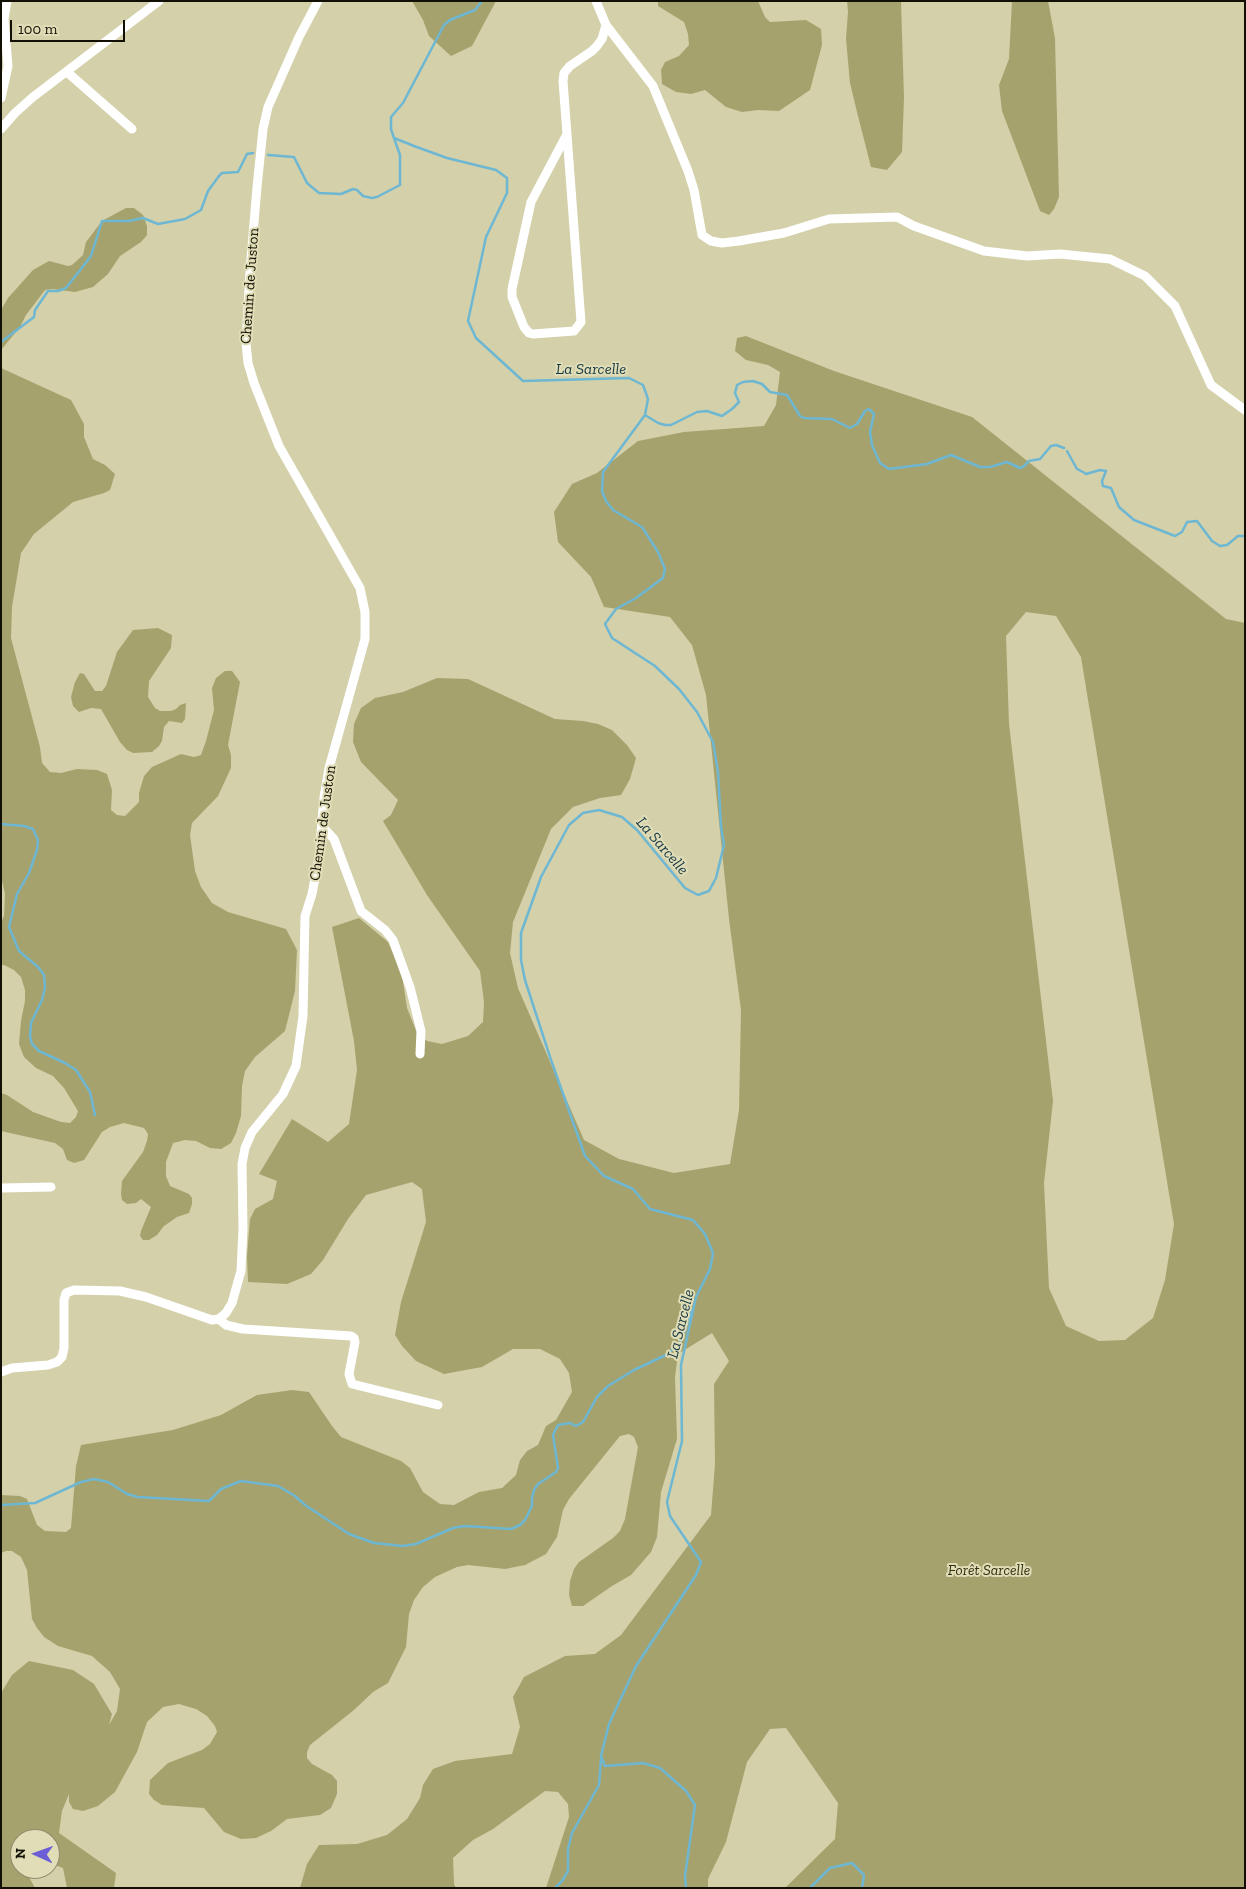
<!DOCTYPE html>
<meta charset="utf-8">
<style>
body{margin:0}
#map{position:relative;width:1246px;height:1889px;overflow:hidden;background:#d3d0aa;font-family:"Zilla Slab",serif}
canvas{display:block}
.frame{position:absolute;inset:0;border:2px solid #121004;pointer-events:none}
.north{position:absolute;left:10px;top:1829px;width:50px;height:50px;box-sizing:border-box;background:#e0ddb7;border:1px solid #8e8b6f;border-radius:50%;rotate:272deg;font-size:14px;font-weight:700;line-height:20px;text-align:center;color:#121004}
.north::after{content:'';display:block;margin:auto;width:18px;height:22px;background:#6c5ed7;clip-path:polygon(50% 0,100% 100%,50% 72%,0 100%)}
.scale{position:absolute;left:10px;top:20px;width:115px;height:22px;box-sizing:border-box;border:2px solid #121004;border-top:0;padding-left:6px;font-size:15px;line-height:18px;white-space:nowrap;color:#121004;-webkit-text-stroke:4px #e0ddb7;paint-order:stroke}
</style>
<div id="map">
<canvas width="1246" height="1889"></canvas>
<div class="frame"></div>
<div class="north">N</div>
<div class="scale">100 m</div>
</div>
<script>
const c = document.querySelector('canvas').getContext('2d');
c.lineJoin = 'round';
function fill(path, color) { c.fillStyle = color; c.fill(path, 'evenodd'); }
const toPath = rows => new Path2D(rows.map(r => 'M' + r).join(''));
function trace(path, color, width, dash) { c.strokeStyle = color; c.lineWidth = width; c.lineCap = dash ? 'butt' : 'round'; c.setLineDash(dash || []); c.stroke(path); }
function label(font, color, halo, rows, align = 'center') {
  c.font = font + ' "Zilla Slab",serif'; c.lineWidth = 4; c.setLineDash([]); c.textBaseline = 'middle'; c.strokeStyle = halo; c.fillStyle = color; for (const [text, x, y, turn = 0] of rows) {
    c.save(); c.translate(x, y); c.rotate((+turn || 0) * Math.PI / 180); c.textAlign = isNaN(turn) ? turn : align; if (halo) c.strokeText(text, 0, 0); c.fillText(text, 0, 0); c.restore();
  }
}
fill(toPath([
 [412,1,496,1,472,46,451,56,429,36,423,20],
 [658,1,758,1,765,17,770,22,806,20,821,29,822,45,810,90,779,111,758,110,742,112,726,107,705,90,691,94,676,92,662,84,661,70,665,62,679,56,689,45,688,34,684,22,658,6],
 [847,1,901,1,904,98,902,152,887,170,871,167,857,112,850,83,846,39,848,12],
 [1012,1,1048,1,1055,38,1059,197,1054,209,1049,215,1040,211,1002,111,999,85,1009,59],
 [126,208,134,208,143,215,147,226,147,235,141,242,120,256,108,274,93,287,75,292,53,289,45,290,26,315,20,327,1,350,1,310,8,298,33,270,49,261,68,266,72,265,83,255,86,242,102,221],
 [746,336,834,371,972,417,1226,619,1245,623,1245,1888,785,1888,835,1839,838,1803,786,1728,770,1729,747,1762,726,1842,708,1879,708,1888,546,1888,569,1817,568,1804,558,1792,545,1791,493,1829,473,1840,453,1858,454,1884,456,1888,300,1888,307,1864,319,1845,357,1844,387,1835,407,1819,420,1798,423,1785,433,1769,455,1761,512,1754,520,1727,513,1697,524,1677,565,1656,595,1654,621,1635,711,1515,715,1464,714,1384,729,1361,712,1333,678,1354,675,1377,677,1439,661,1492,657,1537,651,1552,631,1575,612,1586,583,1606,572,1606,569,1595,570,1581,574,1569,579,1562,613,1538,620,1531,625,1519,638,1447,634,1437,629,1434,620,1436,569,1499,563,1510,557,1537,546,1554,525,1565,505,1569,468,1565,457,1567,435,1577,423,1587,414,1600,409,1614,406,1647,388,1683,373,1692,354,1710,310,1745,307,1752,307,1758,312,1764,332,1775,337,1781,337,1794,331,1808,320,1815,287,1819,271,1831,256,1838,241,1839,224,1832,204,1808,162,1805,154,1800,149,1794,150,1780,168,1763,202,1750,210,1744,217,1732,215,1726,207,1716,196,1709,179,1704,163,1707,147,1722,137,1752,115,1792,98,1806,83,1811,73,1809,69,1802,69,1794,62,1811,59,1833,116,1873,114,1888,67,1888,63,1868,50,1863,50,1839,20,1839,20,1869,36,1869,29,1877,35,1888,1,1888,1,1693,12,1675,29,1661,73,1670,94,1684,112,1714,109,1725,117,1711,120,1689,110,1672,92,1656,58,1646,44,1637,37,1628,32,1619,27,1570,21,1557,12,1551,6,1551,1,1553,1,1495,20,1496,27,1499,37,1525,45,1531,66,1532,71,1528,76,1466,81,1445,173,1430,221,1415,257,1395,292,1390,309,1392,332,1426,341,1437,401,1461,410,1468,423,1492,430,1497,440,1504,454,1505,479,1492,502,1488,516,1475,520,1460,527,1451,538,1445,546,1426,556,1420,572,1392,569,1373,560,1359,540,1349,513,1349,482,1367,444,1374,416,1361,402,1346,395,1335,401,1302,426,1222,422,1189,412,1182,366,1195,348,1219,323,1260,311,1274,287,1284,248,1282,247,1256,250,1219,255,1209,273,1199,277,1181,259,1174,292,1119,328,1142,349,1124,357,1070,354,1041,332,927,359,918,388,942,402,975,407,1008,417,1033,427,1041,442,1044,468,1036,483,1022,484,1002,480,971,427,895,383,821,391,815,398,800,361,762,353,742,354,724,361,708,375,698,403,692,437,678,468,679,555,719,583,721,598,724,612,730,627,745,636,758,630,779,621,795,600,798,573,807,551,829,513,922,510,953,518,988,584,1140,619,1159,674,1173,730,1164,739,1110,741,1010,729,919,706,695,692,645,670,617,604,607,591,577,558,542,554,512,572,484,597,473,638,441,684,432,764,426,776,405,780,372,768,365,746,360,735,351,737,338],
 [1026,612,1056,616,1081,657,1174,1224,1165,1280,1153,1318,1125,1340,1099,1341,1066,1326,1049,1288,1044,1183,1053,1101,1009,724,1006,636],
 [1,368,71,400,84,424,84,437,93,459,105,465,115,474,110,490,104,493,73,502,34,534,21,553,12,607,11,638,40,747,42,763,50,772,61,773,77,769,97,770,107,774,112,790,111,810,117,815,125,816,139,802,139,793,144,776,152,767,181,754,194,757,201,755,206,741,214,710,212,688,216,678,225,671,232,671,240,682,228,745,231,755,231,768,218,796,192,823,190,835,195,871,201,887,212,903,228,912,286,929,297,950,295,991,285,1031,255,1057,245,1071,242,1086,241,1116,236,1133,231,1143,221,1149,210,1148,196,1141,185,1140,173,1143,166,1162,166,1176,170,1186,189,1194,192,1198,192,1204,189,1213,177,1217,164,1226,157,1235,149,1240,143,1240,140,1236,141,1231,151,1207,141,1199,136,1203,127,1204,122,1200,121,1194,122,1181,143,1152,147,1141,148,1134,144,1128,124,1123,110,1127,102,1132,84,1160,74,1163,67,1160,63,1149,55,1143,1,1131,1,1093,7,1095,33,1112,61,1122,70,1123,76,1117,78,1111,64,1088,53,1076,36,1068,24,1057,19,1044,21,1021,25,1001,25,990,21,977,14,970,4,965,1,965,1,922,4,916,5,894,1,876],
 [158,628,172,635,171,648,149,681,148,697,155,708,160,711,171,711,176,709,180,705,186,703,185,719,182,723,169,721,164,727,162,741,159,746,152,752,133,753,127,750,120,742,101,709,91,708,79,712,73,706,71,697,75,682,80,673,84,674,95,691,102,691,106,686,117,652,133,630]
]), '#a6a26d');
trace(toPath([
 [482,1,475,10,450,20,444,25,403,103,391,117,391,129,394,138,414,146,447,158,496,170,507,178,507,193,486,237,468,321,476,338,523,381,629,378,643,385,648,399,645,415,603,472,602,491,606,501,613,510,642,527,658,552,665,569,663,578,636,598,616,609,605,624,612,638,655,666,679,689,697,712,713,742,718,772,721,827,724,845,716,878,709,891,698,895,685,888,637,830,622,817,599,810,583,813,569,825,541,877,521,933,521,960,525,980,550,1057,585,1156,604,1176,633,1189,650,1209,693,1220,705,1234,713,1253,710,1269,696,1297,681,1365,682,1441,667,1502,670,1516,701,1562,696,1575,636,1666,609,1724,601,1756,605,1766,643,1763,660,1768,686,1791,695,1805,685,1876,686,1888],
 [268,155,294,157,307,183,319,193,341,194,353,189,357,190,363,196,372,198,377,197,400,185,400,155,394,138],
 [1,342,34,317,35,310,48,291,58,291,66,288,91,256,102,221,129,221,143,218,158,224,185,219,201,210,208,191,219,176,222,173,238,172,247,154,253,153],
 [645,415,658,423,665,425,671,425,697,412,707,411,722,416,732,409,739,402,735,393,737,385,743,382,753,381,762,384,770,392,787,395,800,416,804,418,832,419,850,428,857,424,865,411,869,409,874,414,870,432,872,445,880,463,889,469,927,464,951,455,980,467,990,467,1007,462,1020,468,1023,467,1029,461,1040,459,1051,446,1056,445,1064,448],
 [1067,451,1077,469,1083,472,1086,474,1100,470,1106,471,1102,481,1103,486,1111,488,1119,507,1134,520,1175,536,1182,532,1187,522,1197,521,1212,541,1220,546,1227,545,1238,536,1245,536],
 [1,824,24,826,33,829,38,840,37,850,29,873,17,894,9,927,19,951,38,967,44,975,45,988,42,1000,31,1023,30,1036,32,1044,39,1051,65,1063,76,1070,90,1092,95,1115],
 [1,1505,35,1503,81,1482,94,1479,108,1482,127,1494,138,1497,209,1501,221,1489,241,1481,278,1486,295,1496,305,1505,349,1534,374,1543,403,1546,416,1544,453,1528,465,1526,511,1529,520,1525,525,1520,532,1506,532,1498,534,1490,538,1484,556,1472,558,1468,553,1435,558,1425,570,1423,576,1426,583,1422,597,1397,608,1386,634,1370,668,1354,682,1340,691,1311],
 [555,1888,562,1881,568,1871,568,1849,572,1833,599,1785,601,1759],
 [810,1888,830,1868,852,1863,864,1875,862,1888]
]), '#6eb7d3', 2.5);
trace(toPath([
 [596,1,606,25,653,86,688,171,694,190,702,235,711,241,722,243,739,241,784,233,829,219,897,217,914,226,984,251,1027,256,1060,254,1110,259,1145,276,1175,306,1211,385,1245,410],
 [67,72,132,129],
 [1,98,8,66,4,19,7,1],
 [1,129,15,113,33,97,159,1],
 [566,136,531,202,512,289,512,297,524,327,529,333,533,334,574,331,581,322,563,81,564,73,570,66,592,51,597,46,602,39,606,25],
 [322,826,334,839,361,911,385,930,393,940,410,987,421,1031,420,1054],
 [1,1188,51,1187],
 [219,1319,226,1325,243,1329,351,1336,354,1338,355,1342,349,1374,352,1384,438,1405],
 [1,1372,12,1368,48,1365,57,1362,62,1357,64,1348,64,1300,66,1293,74,1290,120,1291,146,1297,212,1320,219,1319,226,1313,232,1303,241,1271,243,1229,242,1164,245,1148,252,1132,283,1094,296,1066,303,1016,305,916,312,894,319,857,324,797,329,768,365,639,365,612,360,588,279,446,254,383,248,363,246,343,250,271,257,187,263,129,268,107,299,37,318,1]
]), '#fff', 9);
label('15px', '#121004', '#e0ddb7', [
 ["Chemin de Juston",250,286,-86],
 ["Chemin de Juston",323,823,-82]
]);
label('italic 15px', '#323013', '#e0ddb7', [
 ["Forêt Sarcelle",989,1571]
]);
label('italic 16px', '#163945', '#e0ddb7', [
 ["La Sarcelle",591,369],
 ["La Sarcelle",662,846,49],
 ["La Sarcelle",681,1324,-76]
]);
</script>
